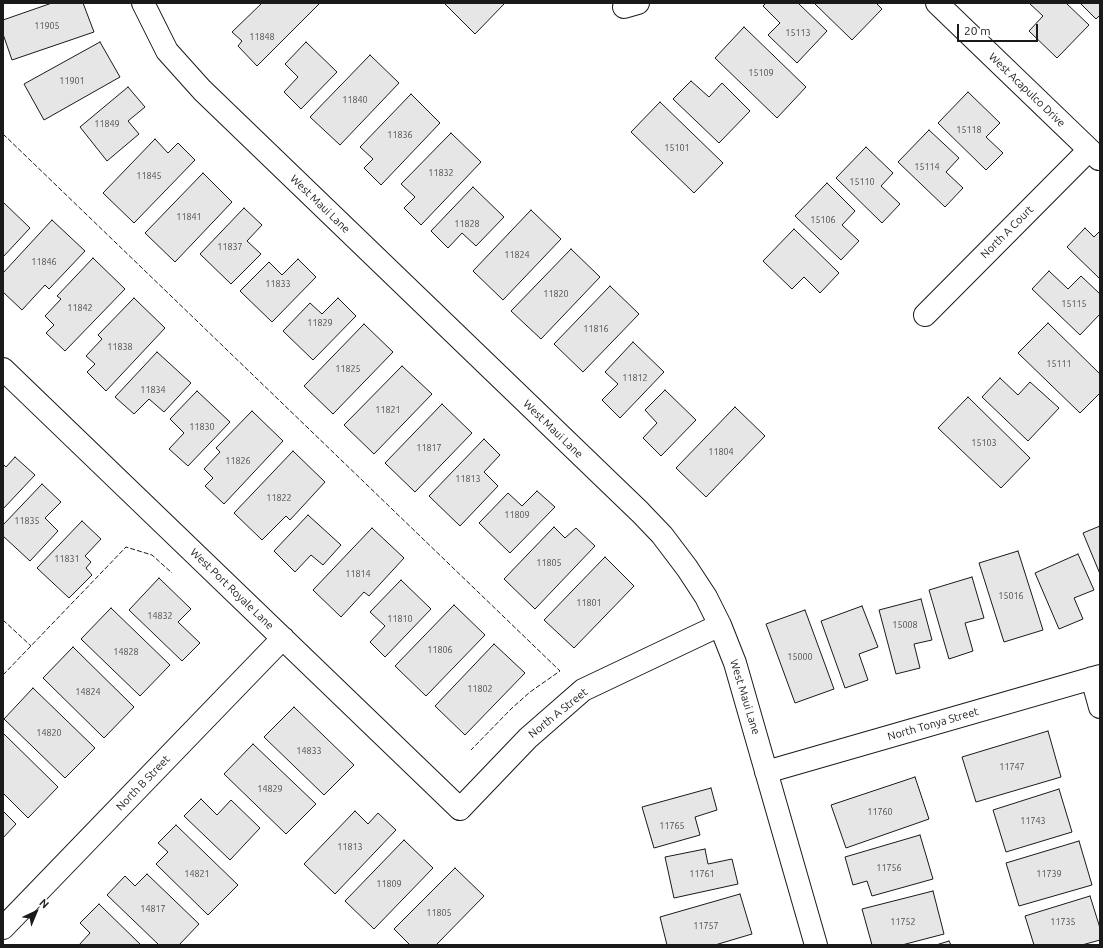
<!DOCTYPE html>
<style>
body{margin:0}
#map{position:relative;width:1103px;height:948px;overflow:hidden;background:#fff;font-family:Ubuntu,sans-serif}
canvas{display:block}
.frame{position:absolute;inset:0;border:4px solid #1a1a1a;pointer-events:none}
.north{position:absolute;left:16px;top:892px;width:40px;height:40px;-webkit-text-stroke:3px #fff;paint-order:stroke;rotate:44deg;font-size:11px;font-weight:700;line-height:16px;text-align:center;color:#1a1a1a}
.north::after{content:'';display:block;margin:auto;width:14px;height:18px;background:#1a1a1a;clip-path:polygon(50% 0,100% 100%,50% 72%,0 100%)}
.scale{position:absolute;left:957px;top:24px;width:81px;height:18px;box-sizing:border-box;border:2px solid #1a1a1a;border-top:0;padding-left:5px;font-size:12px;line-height:14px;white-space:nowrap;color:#1a1a1a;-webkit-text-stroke:3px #fff;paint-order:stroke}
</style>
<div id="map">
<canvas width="1103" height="948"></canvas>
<div class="frame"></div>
<div class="north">N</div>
<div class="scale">20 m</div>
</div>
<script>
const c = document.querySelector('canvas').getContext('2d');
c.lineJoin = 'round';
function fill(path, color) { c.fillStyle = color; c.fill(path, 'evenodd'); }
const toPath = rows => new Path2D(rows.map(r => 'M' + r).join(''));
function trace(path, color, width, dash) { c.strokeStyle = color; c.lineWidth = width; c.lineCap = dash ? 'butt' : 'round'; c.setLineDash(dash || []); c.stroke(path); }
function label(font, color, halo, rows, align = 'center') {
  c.font = font + ' Ubuntu,sans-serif'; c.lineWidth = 3; c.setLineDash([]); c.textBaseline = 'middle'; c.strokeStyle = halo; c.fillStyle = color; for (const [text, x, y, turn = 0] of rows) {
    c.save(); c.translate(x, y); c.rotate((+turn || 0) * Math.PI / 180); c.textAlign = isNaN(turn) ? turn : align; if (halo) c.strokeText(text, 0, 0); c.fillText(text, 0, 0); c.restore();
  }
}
const building = toPath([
 [52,3,83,3,94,32,12,60,3,34,3,20,52,3],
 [262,3,318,3,319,4,257,66,238,46,242,41,232,32,262,3],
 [444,3,505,3,475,34,444,3],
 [766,3,798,3,827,31,797,63,768,35,780,23,763,6,766,3],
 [814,3,876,3,882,9,852,40,814,3],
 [1029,3,1066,3,1089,25,1057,58,1029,31,1043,16,1029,3],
 [1080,3,1100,3,1100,15,1096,19,1080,3],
 [744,27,806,87,777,118,715,58,744,27],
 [100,42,120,77,44,120,24,84,100,42],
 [306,42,337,72,301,109,284,92,298,77,285,64,306,42],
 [370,55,399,83,340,145,310,117,370,55],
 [691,81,709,97,722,83,750,111,719,143,673,99,691,81],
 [128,87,145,107,128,121,139,134,107,161,80,127,128,87],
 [968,92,1000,123,986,137,1003,153,986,170,938,123,968,92],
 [411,94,440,123,381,185,364,168,373,159,360,147,411,94],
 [660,102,723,163,694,193,631,132,660,102],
 [929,130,959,158,946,172,963,188,945,207,898,162,929,130],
 [451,133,481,162,421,225,404,208,415,197,401,184,451,133],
 [155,139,168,153,178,143,195,160,134,223,103,193,155,139],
 [866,147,893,173,881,186,900,204,882,223,836,178,866,147],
 [203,173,232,202,175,262,145,233,203,173],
 [827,183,855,211,842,225,859,241,841,260,795,216,827,183],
 [473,187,504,217,476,246,462,233,448,248,431,231,473,187],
 [3,202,30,228,3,257,3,202],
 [244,208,262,225,247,241,261,254,231,284,200,254,244,208],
 [531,210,561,239,503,300,473,271,531,210],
 [52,220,85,251,49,289,45,285,22,310,3,292,3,273,52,220],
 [1085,228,1094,237,1100,231,1100,279,1067,247,1085,228],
 [794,229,839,273,820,293,804,277,792,289,763,261,794,229],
 [571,249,600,277,541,339,511,311,571,249],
 [93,258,125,289,65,351,46,333,54,325,45,316,61,299,57,296,93,258],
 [298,259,316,277,272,322,240,291,269,262,282,275,298,259],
 [1049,271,1068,289,1081,276,1100,294,1100,314,1080,335,1032,289,1049,271],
 [610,286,639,314,583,372,554,344,610,286],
 [134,298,165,328,106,391,87,372,95,364,86,356,102,339,98,335,134,298],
 [338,298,356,316,313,360,283,331,310,303,322,314,338,298],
 [1048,323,1100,374,1100,393,1080,413,1018,353,1048,323],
 [364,324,393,352,333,414,304,386,364,324],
 [633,342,664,372,620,418,602,400,618,384,605,372,633,342],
 [157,352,191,383,164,412,149,399,134,414,115,397,157,352],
 [402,366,432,394,374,454,344,425,402,366],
 [1000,378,1018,395,1030,382,1059,408,1028,441,982,397,1000,378],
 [665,390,696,420,661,456,643,438,657,423,645,410,665,390],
 [197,391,230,422,188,466,169,449,184,433,170,419,197,391],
 [968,397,1030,458,1001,488,938,428,968,397],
 [442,404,472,433,415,492,385,463,442,404],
 [735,407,765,436,706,497,676,468,735,407],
 [252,411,283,441,224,504,205,486,213,478,204,469,220,452,216,448,252,411],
 [484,439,500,455,484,472,498,486,460,526,429,496,484,439],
 [293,451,325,482,290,520,286,516,262,540,234,513,293,451],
 [15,457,35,475,3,509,3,464,6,467,15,457],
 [42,484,61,502,45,518,58,531,30,561,3,536,3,525,42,484],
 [537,491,555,507,510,553,479,523,508,493,522,506,537,491],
 [308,515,341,545,323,565,311,555,295,572,274,551,308,515],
 [82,521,101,539,85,556,91,562,86,568,92,575,69,598,37,568,82,521],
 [1100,526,1100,574,1083,533,1100,526],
 [554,527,565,538,576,528,595,546,535,609,504,579,554,527],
 [372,528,404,558,369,596,364,592,341,617,313,590,372,528],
 [1018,551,1043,630,1004,642,979,563,1018,551],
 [1078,554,1094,590,1074,598,1083,619,1059,629,1035,573,1078,554],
 [605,557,634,586,574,648,544,620,605,557],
 [972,577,984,618,965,623,973,651,949,659,929,590,972,577],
 [159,578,191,609,178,622,200,643,182,661,129,610,159,578],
 [401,580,431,609,385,657,370,642,385,626,370,612,401,580],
 [921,599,932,640,914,644,920,668,896,674,879,610,921,599],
 [454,605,485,635,426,696,395,666,454,605],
 [862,606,878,647,859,654,868,680,845,688,821,621,862,606],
 [111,608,170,665,140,696,81,639,111,608],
 [805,610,834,689,795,703,766,624,805,610],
 [494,644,525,673,465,735,435,706,494,644],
 [73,647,134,707,104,738,43,678,73,647],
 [33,688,95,748,65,778,4,719,33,688],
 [294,707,354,765,324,795,264,737,294,707],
 [1048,731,1061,777,976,802,962,757,1048,731],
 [3,733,58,787,28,818,3,793,3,733],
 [253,744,316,804,286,834,224,774,253,744],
 [915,777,929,819,846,848,831,805,915,777],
 [711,788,717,810,695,817,700,835,654,848,642,807,711,788],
 [1059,789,1072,832,1006,852,993,810,1059,789],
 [201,799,217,815,231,800,260,828,230,860,184,816,201,799],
 [3,811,16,824,3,838,3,811],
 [355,811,368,824,378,813,396,830,335,894,304,864,355,811],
 [176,825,238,885,208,915,156,864,168,852,158,843,176,825],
 [920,835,933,879,872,896,867,881,853,885,845,857,920,835],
 [404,840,433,868,374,929,345,901,404,840],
 [1079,841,1092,885,1019,906,1006,863,1079,841],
 [705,849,708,864,732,859,738,884,674,898,665,857,705,849],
 [455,868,484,896,436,945,410,945,394,929,455,868],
 [147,874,199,924,179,945,159,945,107,895,125,876,135,886,147,874],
 [933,891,944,934,902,945,872,945,862,909,933,891],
 [740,894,752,934,715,945,667,945,660,917,740,894],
 [1090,896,1100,928,1100,940,1082,945,1034,945,1025,916,1090,896],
 [99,904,141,945,79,945,90,933,80,923,99,904],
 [949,941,951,945,936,945,949,941]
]);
fill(building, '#e6e6e6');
trace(building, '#1a1a1a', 1);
const minor = toPath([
 [143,3,167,51,202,90,640,512,662,535,687,568,706,597,720,625,735,663,816,945],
 [937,3,1099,159],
 [624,7,638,3],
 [925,315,1089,150],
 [3,369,460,809,528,738,583,690,720,625],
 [1092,678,1100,707],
 [766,772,1100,676],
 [3,928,283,638]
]);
trace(minor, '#1a1a1a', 24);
trace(minor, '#fff', 22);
trace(toPath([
 [3,134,560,671,530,692,511,709,471,750],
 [3,620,31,646],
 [3,675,126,547,152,555,172,573]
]), '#1a1a1a', 1, [5, 2]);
label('9px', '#4d4d4d', null, [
 ["11905",47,26],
 ["15113",798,33],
 ["11848",262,37],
 ["15109",761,73],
 ["11901",72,81],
 ["11840",355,100],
 ["11849",107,124],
 ["15118",969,130],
 ["11836",400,135],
 ["15101",677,148],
 ["15114",927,167],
 ["11832",441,173],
 ["11845",149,176],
 ["15110",862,182],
 ["11841",189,217],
 ["15106",823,220],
 ["11828",467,224],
 ["11837",230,247],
 ["11824",517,255],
 ["11846",44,262],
 ["11833",278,284],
 ["11820",556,294],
 ["15115",1074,304],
 ["11842",80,308],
 ["11829",320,323],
 ["11816",596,329],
 ["11838",120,347],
 ["15111",1059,364],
 ["11825",348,369],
 ["11812",635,378],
 ["11834",153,390],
 ["11821",388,410],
 ["11830",202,427],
 ["15103",984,443],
 ["11817",429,448],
 ["11804",721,452],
 ["11826",238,461],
 ["11813",468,479],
 ["11822",279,498],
 ["11809",517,515],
 ["11835",27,521],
 ["11831",67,559],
 ["11805",549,563],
 ["11814",358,574],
 ["15016",1011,596],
 ["11801",589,603],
 ["14832",160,616],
 ["11810",400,619],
 ["15008",905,625],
 ["11806",440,650],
 ["14828",126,652],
 ["15000",800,657],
 ["11802",480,689],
 ["14824",88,692],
 ["14820",49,733],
 ["14833",309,751],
 ["11747",1012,767],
 ["14829",270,789],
 ["11760",880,812],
 ["11743",1033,821],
 ["11765",672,826],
 ["11813",350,847],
 ["11756",889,868],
 ["14821",197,874],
 ["11761",702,874],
 ["11739",1049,874],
 ["11809",389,884],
 ["14817",153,909],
 ["11805",439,913],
 ["11752",903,922],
 ["11735",1063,922],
 ["11757",706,926]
]);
label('11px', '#1a1a1a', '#fff', [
 ["West Acapulco Drive",1027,90,44],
 ["West Maui Lane",320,204,44],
 ["North A Court",1007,232,-45],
 ["West Maui Lane",553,429,44],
 ["West Port Royale Lane",232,589,44],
 ["West Maui Lane",745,697,73],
 ["North A Street",558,713,-39],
 ["North Tonya Street",933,724,-16],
 ["North B Street",143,783,-46]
]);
</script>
